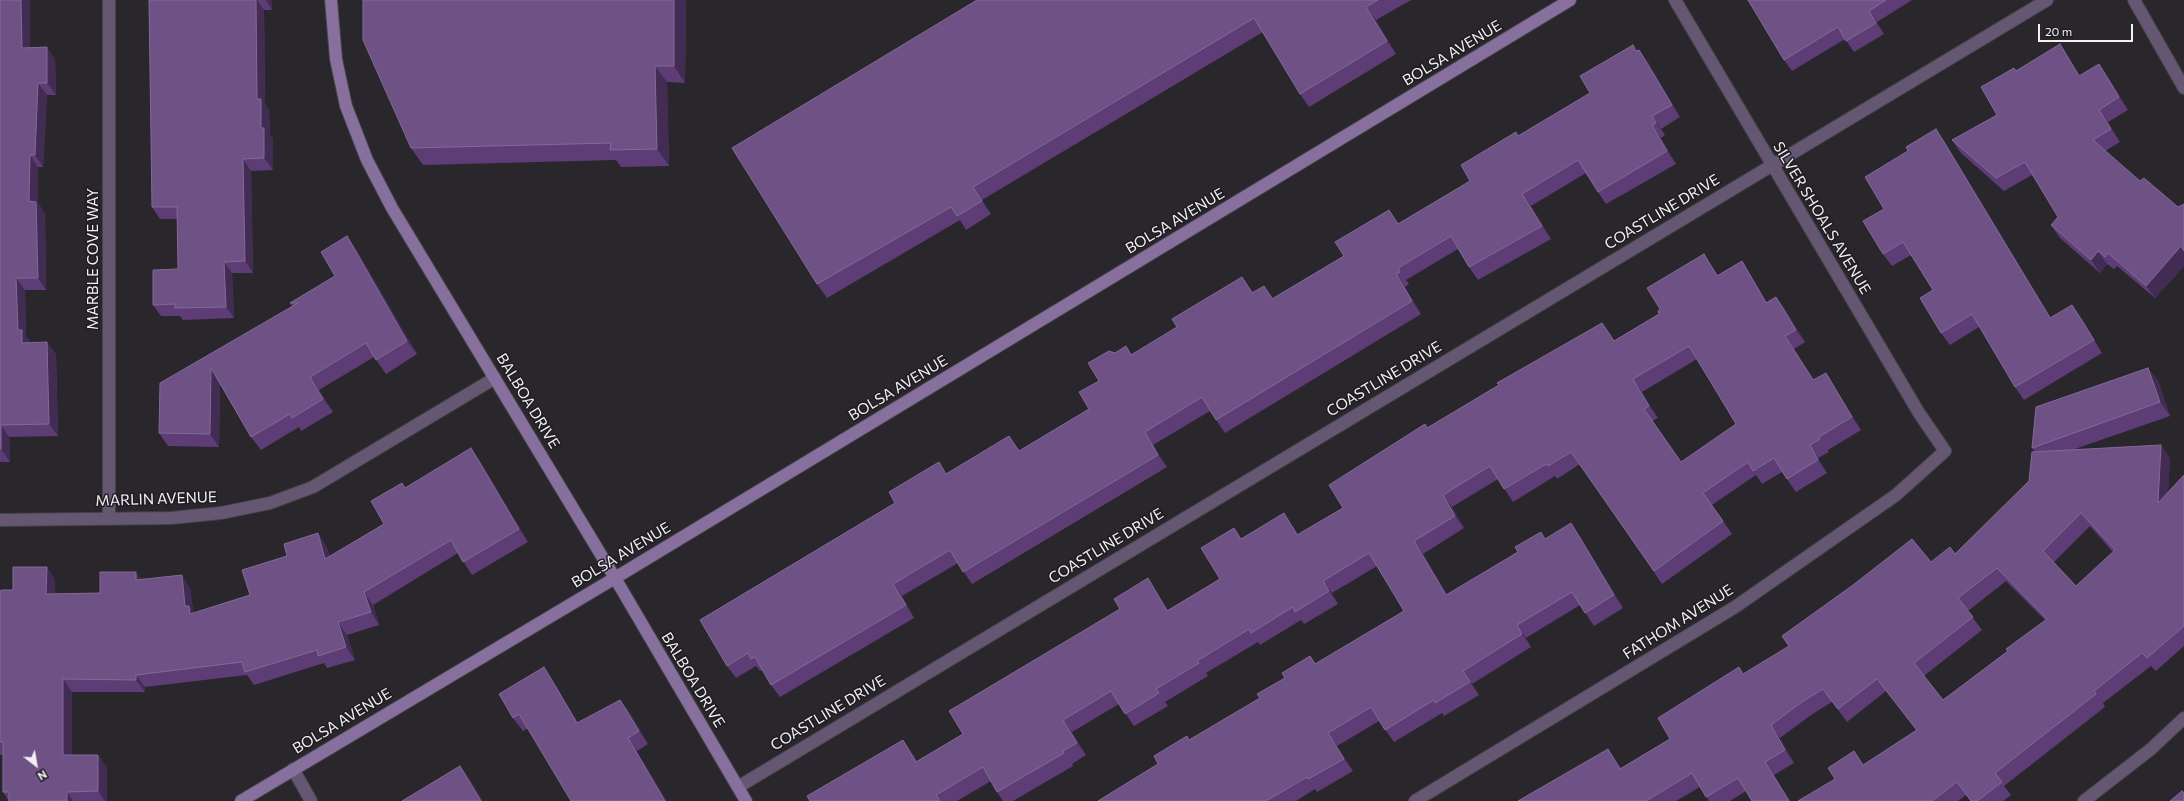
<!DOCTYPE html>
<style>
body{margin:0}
#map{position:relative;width:2184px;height:801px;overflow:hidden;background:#29262c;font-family:Commissioner,sans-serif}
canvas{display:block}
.north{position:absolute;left:16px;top:745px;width:40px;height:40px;-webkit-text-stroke:3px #1f1c22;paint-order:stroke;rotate:149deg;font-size:11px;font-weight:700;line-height:16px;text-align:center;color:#f2f0f4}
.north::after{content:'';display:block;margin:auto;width:14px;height:18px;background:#f2f0f4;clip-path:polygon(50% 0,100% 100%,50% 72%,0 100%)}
.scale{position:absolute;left:2038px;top:24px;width:95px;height:18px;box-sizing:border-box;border:2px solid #f2f0f4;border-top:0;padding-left:5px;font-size:12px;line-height:14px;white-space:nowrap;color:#f2f0f4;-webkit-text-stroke:3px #1f1c22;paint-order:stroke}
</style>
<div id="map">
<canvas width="2184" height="801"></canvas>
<div class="north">N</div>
<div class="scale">20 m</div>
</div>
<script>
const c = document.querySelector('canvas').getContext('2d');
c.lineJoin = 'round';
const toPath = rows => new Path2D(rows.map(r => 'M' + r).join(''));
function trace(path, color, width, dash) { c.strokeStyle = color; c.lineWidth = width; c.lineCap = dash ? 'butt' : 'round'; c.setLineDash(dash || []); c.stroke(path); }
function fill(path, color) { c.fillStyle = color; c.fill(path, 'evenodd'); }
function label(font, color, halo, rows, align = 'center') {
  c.font = font + ' Commissioner,sans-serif'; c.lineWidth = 3; c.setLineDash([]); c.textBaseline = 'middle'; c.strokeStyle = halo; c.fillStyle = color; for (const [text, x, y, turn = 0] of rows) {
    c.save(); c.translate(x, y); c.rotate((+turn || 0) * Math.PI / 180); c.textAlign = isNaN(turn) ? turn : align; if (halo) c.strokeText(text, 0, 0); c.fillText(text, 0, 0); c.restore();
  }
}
const street = toPath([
 [2134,0,2184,88],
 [109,517,109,0],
 [0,520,171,518,221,513,270,503,313,487,495,378],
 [293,769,311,801],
 [738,787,2047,0],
 [1415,801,1735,607,1896,495,1945,451,1919,413,1675,0],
 [2084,801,2151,749,2184,718]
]);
const secondary = toPath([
 [331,0,336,59,346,106,367,160,392,208,615,578,746,801],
 [241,801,615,578,1570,0]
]);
trace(street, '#454248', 14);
trace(secondary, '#454248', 14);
trace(street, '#655672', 12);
trace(secondary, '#87709d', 12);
fill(toPath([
 [0,0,30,0,30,47,55,59,56,95,47,95,43,167,38,167,38,203,45,214,46,290,25,290,26,336,30,342,56,354,58,436,9,437,10,462,0,462],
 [149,0,272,0,272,10,264,10,265,104,269,110,270,135,273,139,273,170,251,171,253,273,232,273,234,318,183,320,180,316,161,316,153,305,178,269,177,219,160,219,152,207],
 [363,0,686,0,685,83,667,82,669,166,621,167,616,160,423,165,411,148],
 [977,0,1411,0,1376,20,1396,54,1309,107,1300,94,1263,32,982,200,991,214,966,230,960,220,827,298,817,284],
 [1748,0,1912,0,1877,22,1884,34,1854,52,1845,39,1792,71,1784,60],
 [1639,50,1648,62,1680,117,1661,129,1665,135,1661,138,1676,164,1606,204,1598,192,1586,173,1531,206,1551,239,1478,280,1469,267,1458,249,1406,280,1409,284,1405,287,1421,314,1225,433,1210,411,1153,445,1167,467,972,584,958,563,902,596,914,618,780,697,771,685,762,670,760,671,756,666,736,678,727,666,947,474,1020,451,1089,409,1099,381,1126,346,1132,355,1177,327,1242,277,1253,292,1264,286,1273,298,1470,181,1518,136,1590,93],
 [2068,57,2080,76,2108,77,2128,110,2108,122,2120,142,2105,151,2140,181,2178,207,2184,204,2184,266,2155,298,2117,266,2114,269,2107,264,2100,273,2060,238,2051,225,2058,217,2032,175,2004,191,1961,153,1952,140,1997,115,2016,70],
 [1936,129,1945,142,2051,318,2081,317,2102,353,2024,400,2015,387,1979,327,1950,345,1941,333,1933,290,1911,255,1892,266,1883,254,1884,209,1908,151],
 [347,236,356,249,417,354,386,374,374,357,319,390,333,412,301,431,299,427,261,450,251,437,220,384,219,447,168,446,159,433,292,306,290,303,335,276],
 [1704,254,1718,275,1742,261,1750,274,1767,302,1776,297,1785,309,1805,342,1794,349,1814,380,1826,373,1834,386,1861,430,1828,450,1829,452,1818,458,1827,473,1796,492,1782,472,1762,484,1756,475,1712,505,1732,534,1662,584,1580,464,1557,479,1555,476,1513,502,1498,479,1452,507,1464,528,1423,554,1447,595,1546,539,1580,536,1623,608,1594,626,1580,605,1526,638,1531,647,1472,684,1479,695,1444,716,1442,713,1394,742,1379,721,1337,746,1353,771,1317,792,1315,789,1296,801,1098,801,1158,764,1190,740,1260,698,1285,678,1310,656,1316,664,1404,611,1377,566,1332,593,1338,604,1304,624,1301,620,1260,645,1258,642,1206,673,1208,676,1165,702,1168,706,1134,726,1119,704,1072,732,1086,755,1072,764,1073,766,1013,801,1003,801,997,792,991,781,957,801,810,801,912,753,917,761,963,734,1120,609,1148,578,1156,591,1168,610,1220,579,1241,538,1293,526,1298,534,1343,508,1425,424,1428,428,1602,323,1614,341,1659,314,1660,309],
 [1697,359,1736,424,1681,462,1652,421,1658,418,1642,392],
 [2148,368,2158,381,2170,416,2072,450,2170,458,2168,492,2184,475,2184,646,2156,671,2151,666,2103,703,2105,707,2004,786,2011,795,2003,801,1971,801,1966,795,1958,801,1798,801,1863,765,1916,730,1886,691,1847,722,1832,702,1811,715,1780,738,1794,763,1774,775,1790,801,1752,801,1746,791,1730,801,1709,801,1700,787,1676,801,1518,801,1608,749,1621,768,1670,739,1743,674,1789,647,1782,636,1931,562,1955,554,2029,481,2035,452,2032,448],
 [2090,526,2113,552,2076,586,2054,562],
 [2006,581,2045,620,2008,651,1943,700,1924,676,1982,630,1968,611],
 [480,461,528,542,472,575,458,553,373,605,379,625,347,635,355,660,327,668,324,663,254,685,247,675,145,687,145,692,72,692,72,755,98,755,107,768,107,801,9,801,3,792,3,755,0,755,0,594,55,579,55,594,100,593,142,580,190,588,193,611,194,613,250,595,287,556,318,533,326,546,330,557,384,524,405,488],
 [553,681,578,723,620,700,630,713,648,744,637,751,528,728,523,731,513,718]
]), '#5e3d77');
fill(toPath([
 [21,0,30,0,30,60,22,48],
 [256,0,257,0,264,10,265,104,269,110,270,135,273,139,273,170,264,158,261,128,257,99],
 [266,0,272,0,272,10],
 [674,0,686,0,685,83,674,66],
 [1366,7,1376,20,1396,54,1387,41],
 [1869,11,1877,22,1884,34,1876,23],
 [2060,44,2068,57,2088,89,2079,76],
 [47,47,55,59,56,95,47,83],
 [1639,50,1648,62,1680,117,1672,105],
 [2099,64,2108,77,2128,110,2119,97],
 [655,66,667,82,669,166,657,149],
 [38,83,47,95,43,167,35,155],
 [2099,110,2108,122,2120,142,2111,129],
 [1652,116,1661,129,1665,135,1656,123],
 [1652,125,1661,138,1676,164,1667,151],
 [1936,129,1945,142,2059,331,2050,318],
 [30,155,38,167,38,203,45,214,46,290,38,278,29,201],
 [243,159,251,171,253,273,245,261],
 [973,187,982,200,991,214,982,201],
 [1522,194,1531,206,1551,239,1542,226],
 [347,236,356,249,417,354,407,341],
 [2181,246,2184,250,2184,266,2155,298,2146,286],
 [2098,251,2107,264,2100,273,2091,260],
 [1704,254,1713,267,1726,289,1717,276],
 [1742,261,1750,274,1775,316,1766,303],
 [224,262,232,273,234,318,226,307],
 [1396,274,1405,287,1421,314,1412,301],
 [1242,277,1251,289,1261,305,1252,293],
 [16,278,25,290,26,336,30,342,30,355,22,343,18,330],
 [1776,297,1785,309,1805,342,1796,330],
 [2072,305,2081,317,2102,353,2094,340],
 [1602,323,1611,335,1622,354,1614,341],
 [1785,336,1794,349,1822,393,1813,380],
 [47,342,56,354,58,436,49,424],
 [211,368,220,381,219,447,210,434],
 [2148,368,2158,381,2170,416,2160,402],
 [1826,373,1834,386,1861,430,1852,417],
 [310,377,319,390,333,412,323,399],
 [1633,379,1642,392,1658,418,1649,406],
 [1,425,9,437,10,462,1,449],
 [1145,432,1153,445,1167,467,1158,455],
 [1810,445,1818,458,1827,473,1818,460],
 [2161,445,2170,458,2167,515,2158,503],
 [471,448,480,461,528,542,519,529],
 [1443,495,1452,507,1464,528,1455,516],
 [1284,513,1293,526,1306,548,1297,535],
 [1571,523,1580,536,1623,608,1614,595],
 [318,533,326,546,334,572,325,559],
 [1414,541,1423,554,1455,608,1446,595],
 [47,567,55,579,55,606,46,594],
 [136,572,145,585,136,580],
 [182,575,190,588,193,611,198,619,199,626,185,606],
 [1148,578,1156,591,1176,623,1167,611],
 [1323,581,1332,593,1338,604,1329,591],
 [893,584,902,596,914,618,906,605],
 [364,592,373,605,379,625,371,612],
 [338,622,347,635,355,660,346,647],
 [1517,625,1526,638,1531,647,1522,634],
 [544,667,553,681,586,737,577,723],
 [1463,671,1472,684,1479,695,1470,682],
 [136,675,145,687,145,692,136,680],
 [63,679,72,692,72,768,63,755],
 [620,700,630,713,648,744,639,731],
 [1063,720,1072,732,1086,755,1077,743],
 [1771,725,1780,738,1794,763,1785,750],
 [1328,733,1337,746,1353,771,1344,759],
 [628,738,637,751,667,801,665,801],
 [903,740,912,753,925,774,916,762],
 [1608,749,1617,762,1629,782,1620,769],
 [98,755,107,768,107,801,105,801,98,791],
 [1765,762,1774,775,1790,801,1789,801],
 [460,766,470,779,483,801,481,801],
 [67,792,73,801,67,801]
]), '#422c54');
const building = toPath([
 [0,0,21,0,22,48,47,47,47,83,38,83,35,155,30,155,29,201,36,202,38,278,16,278,18,330,22,330,22,343,47,342,49,424,1,425,1,449,0,449,0,0],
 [149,0,256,0,257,99,261,99,261,128,264,128,264,158,243,159,245,261,224,262,226,307,175,308,175,304,153,305,153,270,178,269,177,207,152,207,149,0],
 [363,0,674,0,674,66,655,66,657,149,610,150,611,143,411,148,363,40,363,0],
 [977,0,1378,0,1366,7,1387,41,1300,94,1254,18,973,187,982,201,957,216,951,207,817,284,732,148,977,0],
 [1748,0,1886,0,1869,11,1876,23,1846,41,1838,27,1784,60,1748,0],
 [2060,44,2079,76,2099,64,2119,97,2099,110,2111,129,2093,140,2140,181,2144,178,2178,207,2184,204,2184,251,2181,246,2146,286,2108,253,2105,257,2098,251,2091,260,2051,225,2058,217,2025,162,1996,178,1952,140,1997,115,1981,87,2014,68,2016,71,2060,44],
 [1633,45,1636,51,1639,50,1672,105,1652,116,1656,123,1652,125,1667,151,1598,192,1578,160,1522,194,1542,226,1469,267,1451,236,1398,268,1400,272,1396,274,1412,301,1216,420,1202,397,1145,432,1158,455,963,572,950,550,893,584,906,605,771,685,755,657,751,659,748,653,727,666,700,620,895,503,889,492,939,462,946,474,1009,436,1019,451,1089,409,1079,392,1099,381,1088,363,1109,351,1115,353,1126,346,1131,355,1177,327,1172,319,1242,277,1252,293,1264,286,1272,299,1344,256,1335,242,1389,210,1398,224,1470,181,1461,165,1516,132,1518,136,1590,93,1580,76,1633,45],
 [1936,129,2050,318,2072,305,2094,340,2015,387,1972,314,1941,333,1920,298,1933,290,1903,242,1883,254,1863,221,1884,209,1865,177,1908,151,1906,147,1936,129],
 [347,236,407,341,376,360,366,343,310,377,323,399,292,418,290,414,251,437,211,368,210,434,159,433,160,383,298,303,290,303,335,276,321,252,347,236],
 [1704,254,1717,276,1742,261,1766,303,1776,297,1796,330,1785,336,1813,380,1826,373,1852,417,1819,437,1820,439,1810,445,1818,460,1787,479,1774,458,1753,471,1748,462,1703,493,1723,521,1654,571,1571,452,1548,466,1546,464,1504,489,1490,466,1443,495,1455,516,1414,541,1446,595,1518,552,1515,547,1541,532,1545,539,1571,523,1614,595,1585,613,1572,592,1517,625,1522,634,1463,671,1470,682,1435,703,1434,700,1385,730,1371,707,1328,733,1344,759,1308,779,1307,777,1266,801,1098,801,1158,764,1154,756,1187,736,1189,740,1260,698,1257,694,1285,678,1282,673,1310,656,1315,664,1404,611,1369,553,1323,581,1329,591,1295,612,1293,607,1251,633,1249,629,1197,661,1199,663,1156,689,1159,693,1125,714,1111,691,1063,720,1077,743,1063,751,1064,753,997,792,983,767,936,795,940,801,810,801,807,796,903,740,916,762,963,734,949,711,1120,609,1114,599,1148,578,1167,611,1220,579,1201,548,1234,528,1241,539,1284,513,1297,535,1343,508,1329,485,1425,424,1427,428,1499,385,1497,383,1602,323,1614,341,1659,314,1658,311,1660,309,1647,288,1704,254],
 [1689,346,1736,424,1681,462,1644,409,1649,406,1633,379,1689,346],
 [2148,368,2160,402,2032,448,2036,407,2148,368],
 [2161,445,2158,503,2184,475,2184,626,2147,658,2142,653,2094,691,2096,694,1995,773,2002,782,1977,801,1971,801,1957,782,1932,801,1798,801,1835,779,1828,768,1854,751,1863,765,1917,730,1877,679,1838,709,1823,689,1802,702,1771,725,1785,750,1765,762,1789,801,1752,801,1738,778,1706,797,1692,773,1646,801,1518,801,1608,749,1620,769,1670,739,1658,718,1739,667,1743,674,1789,646,1782,636,1853,585,1912,539,1931,562,1950,547,1955,554,2029,481,2032,452,2161,445],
 [2081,513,2115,550,2076,586,2043,551,2081,513],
 [1997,568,2047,619,2006,649,2008,651,1943,700,1914,663,1973,617,1958,598,1997,568],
 [471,448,519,529,463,562,451,540,364,592,371,612,338,622,346,647,318,656,317,650,245,672,242,662,136,675,136,680,63,679,63,755,98,755,98,791,67,792,67,801,9,801,9,792,3,792,3,742,0,742,0,594,1,590,13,590,13,567,47,567,46,594,100,593,100,572,136,572,136,580,182,575,185,606,189,606,190,614,250,595,242,570,287,556,284,544,318,533,325,559,384,524,371,501,402,483,405,488,471,448],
 [544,667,577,723,620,700,639,731,628,738,665,801,571,801,519,714,513,718,499,694,544,667],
 [460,766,481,801,402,801,460,766],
 [2182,791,2184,793,2184,801,2170,801,2182,791]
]);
fill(building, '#6e5185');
trace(building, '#836a96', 1);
label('15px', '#f2f0f4', '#1f1c22', [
 ["BOLSA AVENUE",1452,53,-31],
 ["COASTLINE DRIVE",1662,212,-31],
 ["SILVER SHOALS AVENUE",1822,218,59],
 ["BOLSA AVENUE",1175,221,-31],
 ["MARBLE COVE WAY",93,259,-90],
 ["COASTLINE DRIVE",1384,379,-31],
 ["BOLSA AVENUE",898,388,-31],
 ["BALBOA DRIVE",528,401,59],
 ["MARLIN AVENUE",156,499,-2],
 ["COASTLINE DRIVE",1106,546,-31],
 ["BOLSA AVENUE",621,555,-31],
 ["FATHOM AVENUE",1678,622,-32],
 ["BALBOA DRIVE",693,680,59],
 ["COASTLINE DRIVE",828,713,-31],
 ["BOLSA AVENUE",342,721,-31]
]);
</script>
